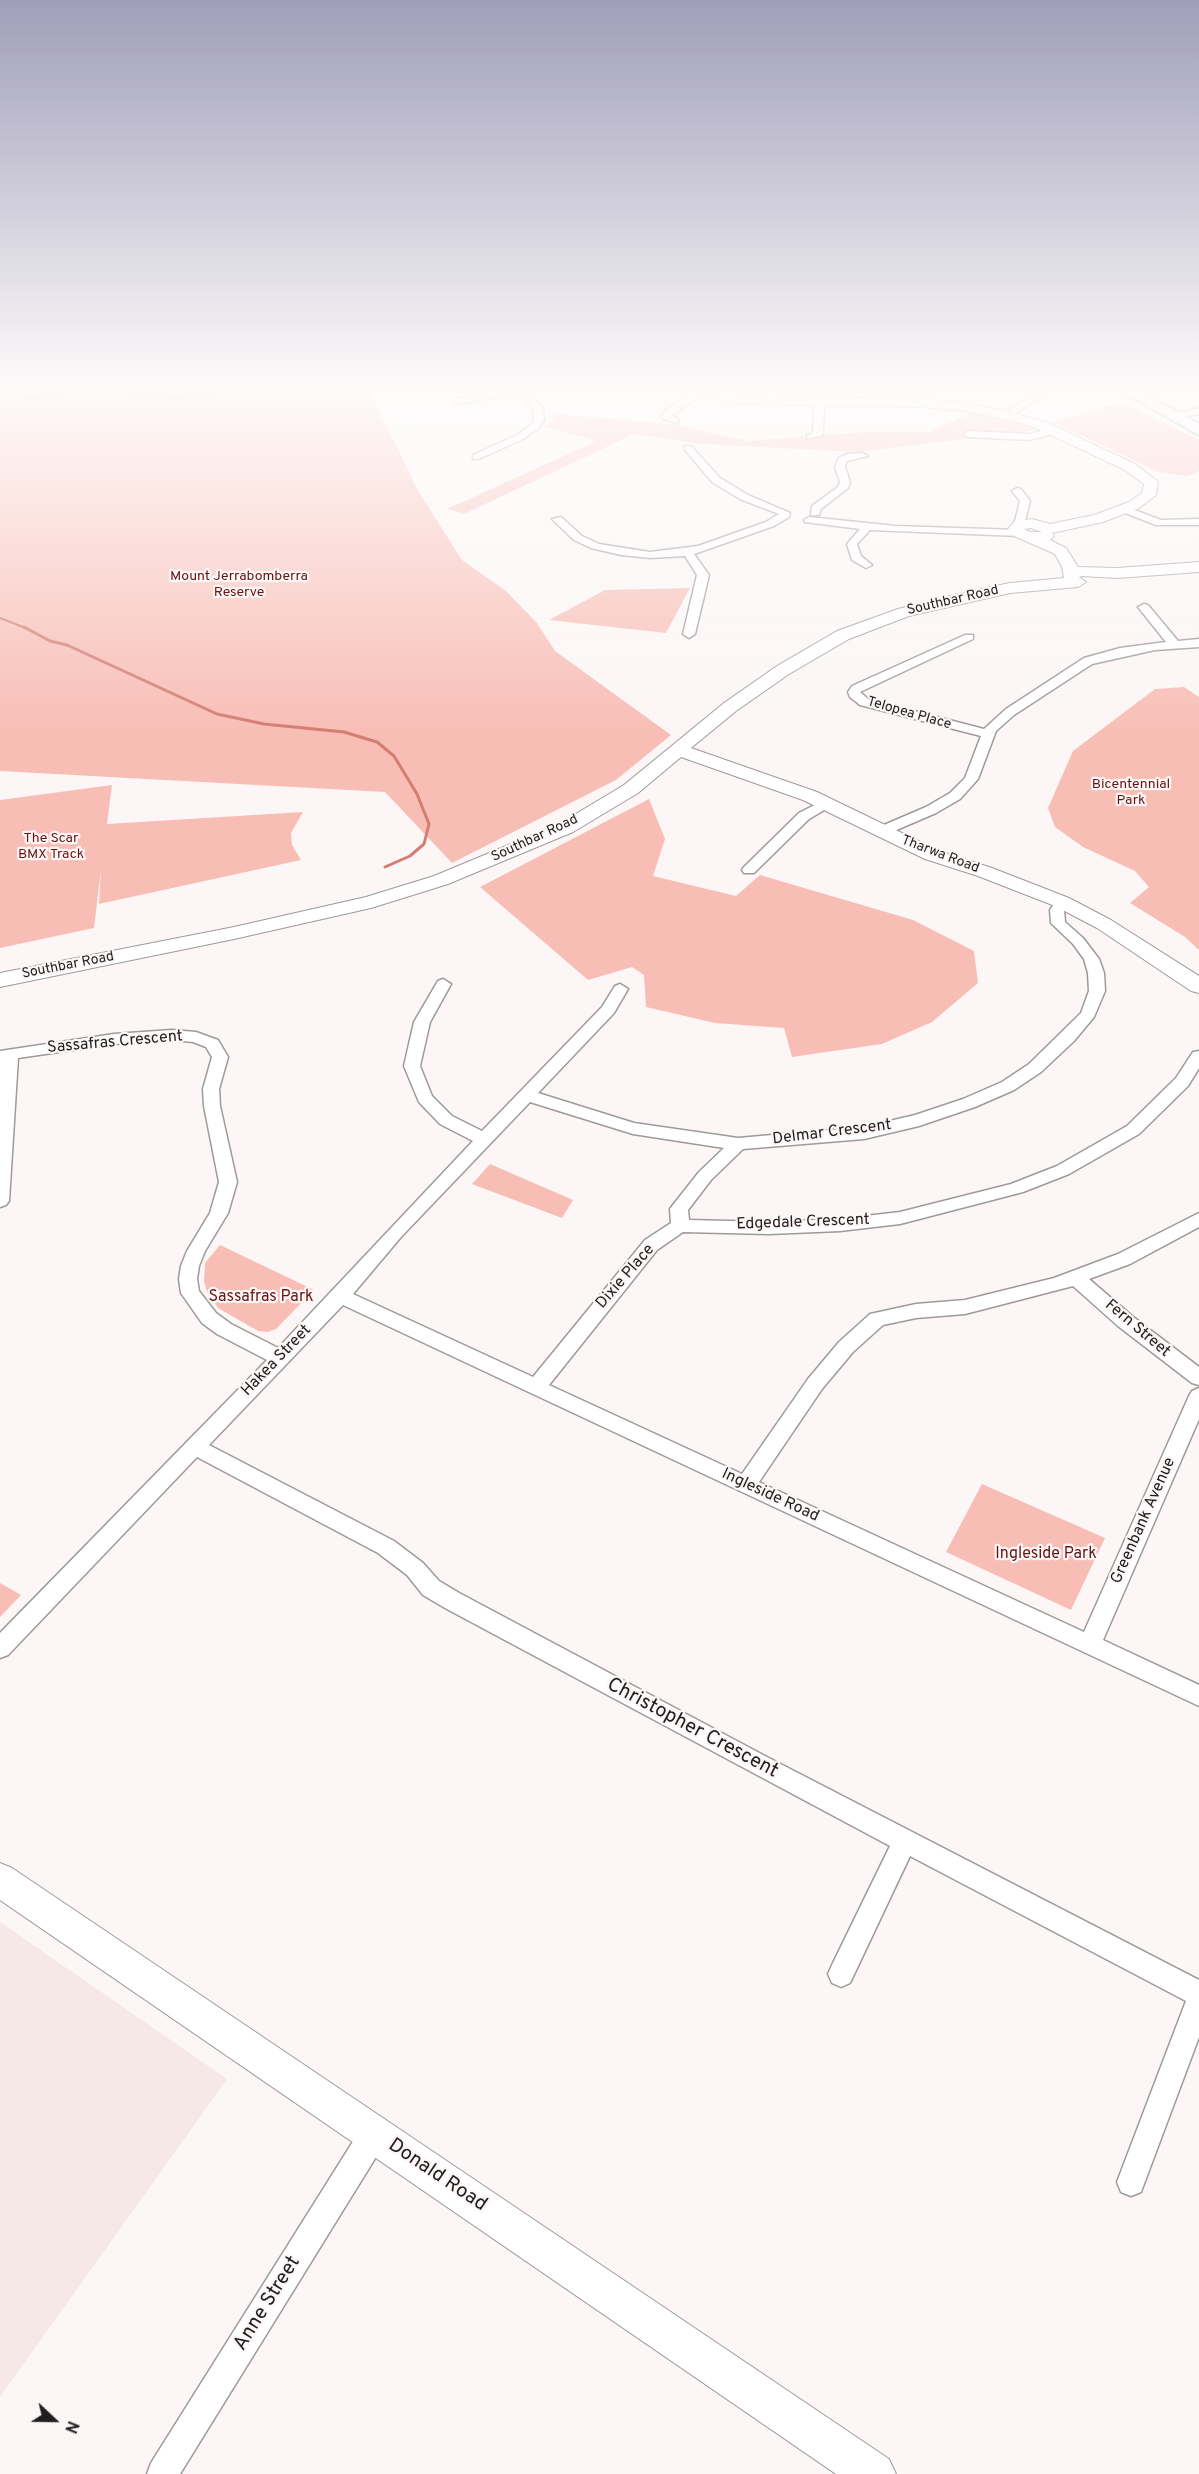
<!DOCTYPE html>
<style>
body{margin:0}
#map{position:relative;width:1199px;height:2474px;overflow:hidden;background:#fcf7f6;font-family:Overpass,sans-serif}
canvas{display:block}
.north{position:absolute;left:24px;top:2390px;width:60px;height:60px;-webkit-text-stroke:4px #fcf7f6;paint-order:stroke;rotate:112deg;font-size:16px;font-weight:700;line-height:24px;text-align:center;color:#1f1d1d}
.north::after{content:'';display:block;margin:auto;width:21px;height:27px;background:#1f1d1d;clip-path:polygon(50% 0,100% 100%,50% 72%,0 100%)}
</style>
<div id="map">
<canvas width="1199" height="2474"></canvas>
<div class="north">N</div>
</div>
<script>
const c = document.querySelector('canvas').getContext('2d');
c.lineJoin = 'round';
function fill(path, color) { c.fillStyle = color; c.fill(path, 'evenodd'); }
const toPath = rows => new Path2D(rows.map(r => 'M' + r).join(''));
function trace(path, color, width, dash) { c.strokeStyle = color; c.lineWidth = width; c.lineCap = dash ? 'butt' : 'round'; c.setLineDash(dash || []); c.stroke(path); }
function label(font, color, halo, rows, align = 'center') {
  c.font = font + ' Overpass,sans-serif'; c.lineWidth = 4.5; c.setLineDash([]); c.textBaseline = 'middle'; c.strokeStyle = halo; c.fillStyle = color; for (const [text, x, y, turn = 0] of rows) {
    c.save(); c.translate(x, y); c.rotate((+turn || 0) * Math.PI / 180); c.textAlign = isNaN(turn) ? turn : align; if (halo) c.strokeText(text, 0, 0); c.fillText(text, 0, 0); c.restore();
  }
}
fill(toPath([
 [0,1922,227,2079,0,2397]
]), '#f6e8e6');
fill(toPath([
 [0,386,370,386,375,402,417,489,462,560,506,591,537,623,555,651,671,735,616,780,452,863,385,792,0,771],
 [1122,402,1199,440,1199,471,1187,476,1159,472,1053,422],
 [973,412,1038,430,856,452,701,444,634,434,464,514,447,509,597,441,545,427,556,414,671,424,750,441,862,432,929,432],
 [690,588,666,633,549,620,605,590],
 [1184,687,1199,697,1199,950,1185,937,1130,903,1149,887,1135,871,1083,847,1055,827,1048,808,1073,751,1155,689],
 [112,785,107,824,303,812,291,833,292,845,301,860,99,904,101,869,94,928,0,948,0,800],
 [649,799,665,839,653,876,736,896,760,875,913,920,974,951,978,983,932,1022,882,1044,792,1057,784,1028,715,1023,646,1007,644,975,632,967,588,980,480,887],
 [490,1164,573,1200,562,1218,472,1184],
 [220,1245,314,1290,276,1329,268,1332,258,1331,218,1308,208,1294,204,1282,205,1263],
 [982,1484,1105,1538,1071,1610,946,1552],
 [0,1583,21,1595,0,1617]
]), '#f8beb6');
trace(toPath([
 [0,404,83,390,179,398,263,386],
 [0,618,28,629]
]), '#d47d73', 2);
trace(toPath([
 [24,627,50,641,67,645,217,714,264,724,344,732,377,742,394,756,417,794,429,824,424,844,410,856,385,867]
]), '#d47d73', 3);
const street = toPath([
 [530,386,551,386,528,392,543,408,544,420,539,428,523,439,479,459,473,459,473,455,517,435,532,424,534,420,533,409,519,393,458,404,455,403,455,399,530,386],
 [777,386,788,386,778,393,773,403,767,403,769,392,777,386],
 [891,386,902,386,891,396,889,404,883,404,881,395,891,386],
 [1004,386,1036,389,1042,396,1010,417,1004,417,1004,413,1032,395,1004,386],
 [695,391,703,393,672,415,678,419,678,423,663,419,661,417,665,411,695,391],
 [819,400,824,403,823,435,807,439,807,435,813,433,814,403,819,400],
 [1199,408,1199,414,1172,419,1167,416,1199,408],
 [1054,428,1057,429,1057,433,1029,440,968,437,963,434,968,431,1029,434,1054,428],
 [685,446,691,446,720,478,748,495,790,513,789,517,774,526,694,554,709,575,695,634,689,638,683,634,697,575,685,556,650,558,621,555,591,548,574,540,552,519,561,517,582,536,599,544,650,552,698,546,766,522,779,514,740,499,712,482,685,450,685,446],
 [847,454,863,453,868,456,847,461,845,467,850,482,848,488,821,509,819,515,811,515,812,506,838,487,840,482,835,467,839,458,847,454],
 [1017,488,1021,489,1030,501,1024,525,1019,528,1014,525,1020,501,1012,491,1017,488],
 [1124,506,1161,520,1199,519,1199,525,1156,525,1120,511,1120,507,1124,506],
 [809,517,895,526,1019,530,1024,533,1019,536,870,530,857,544,861,556,872,565,866,568,852,560,847,544,860,529,805,522,804,520,809,517],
 [1144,604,1148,605,1178,641,1199,639,1199,647,1155,650,1092,664,1014,715,996,731,978,779,960,799,936,813,887,834,877,834,875,831,877,828,926,807,950,793,965,778,981,736,860,705,850,697,848,692,852,686,965,635,973,635,973,639,860,692,868,699,984,729,1006,709,1084,658,1120,648,1166,642,1138,607,1144,604],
 [826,799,833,803,831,806,809,819,754,873,744,873,742,870,744,867,799,813,826,799],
 [1062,898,1069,902,1064,910,1065,922,1083,938,1099,959,1104,973,1105,991,1094,1017,1074,1041,1041,1072,1014,1090,975,1107,919,1126,864,1139,743,1149,711,1180,688,1210,689,1220,769,1222,840,1219,900,1212,1011,1184,1057,1166,1127,1126,1176,1078,1193,1052,1199,1051,1199,1068,1188,1086,1139,1134,1069,1174,1023,1192,900,1224,840,1231,769,1234,683,1232,657,1250,549,1385,742,1474,808,1379,839,1342,870,1314,916,1304,965,1300,1054,1278,1118,1254,1199,1213,1199,1227,1130,1264,1089,1279,1132,1316,1199,1367,1199,1385,1192,1383,1118,1326,1073,1286,965,1314,916,1318,883,1325,853,1352,822,1389,759,1482,1084,1632,1189,1396,1192,1391,1199,1388,1199,1419,1103,1640,1199,1685,1199,1706,343,1305,209,1445,394,1541,423,1563,439,1581,461,1594,765,1756,1199,1980,1199,2037,1141,2192,1131,2196,1121,2192,1117,2182,1186,2001,910,1856,850,1983,841,1987,832,1983,828,1974,832,1965,890,1846,445,1608,423,1595,407,1575,378,1553,197,1457,8,1655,0,1658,0,1633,267,1360,217,1334,202,1323,181,1293,179,1279,181,1266,187,1251,210,1213,219,1182,204,1106,203,1089,212,1057,206,1047,193,1042,172,1040,114,1044,18,1058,9,1201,6,1205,0,1207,0,1051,114,1034,172,1030,196,1032,218,1040,228,1057,219,1089,220,1106,237,1182,228,1213,205,1251,199,1266,197,1279,199,1291,216,1313,231,1324,278,1348,473,1141,440,1124,419,1102,404,1066,414,1022,438,981,443,979,451,984,430,1022,420,1066,432,1096,452,1116,482,1131,602,1007,615,986,620,984,628,989,614,1013,538,1093,634,1123,738,1138,864,1127,915,1115,963,1099,1002,1082,1029,1064,1081,1013,1089,991,1088,973,1084,959,1073,944,1051,923,1050,910,1057,899,1062,898],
 [530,1102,633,1134,724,1148,699,1172,673,1205,670,1209,671,1223,645,1240,533,1377,353,1294,401,1237,530,1102],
 [374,2120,384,2124,388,2134,384,2144,180,2474,147,2474,151,2463,364,2124,374,2120]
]);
const secondary = toPath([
 [660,386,688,386,746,396,921,399,965,403,1007,411,1046,422,1135,464,1156,480,1158,483,1156,495,1139,508,1103,522,1052,533,1054,536,1050,540,1066,548,1078,567,1117,568,1199,562,1199,572,1117,578,1082,576,1079,577,1086,582,1078,587,1010,593,909,616,849,639,789,674,736,711,691,748,817,792,939,851,992,868,1069,898,1111,920,1199,976,1199,993,1191,991,1097,928,1055,906,978,876,925,859,803,800,681,757,638,793,573,832,448,884,371,908,234,939,0,987,0,973,234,927,366,897,434,876,559,824,624,785,724,703,777,666,837,631,898,609,958,594,1010,583,1064,578,1062,567,1055,554,1014,536,1008,529,1014,522,1032,519,1050,524,1094,515,1129,502,1142,493,1144,484,1125,470,1036,428,1005,419,965,411,921,407,746,404,666,390,660,386],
 [1031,528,1042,532,1030,532,1024,529,1031,528],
 [0,1863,12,1868,889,2459,896,2474,836,2474,0,1900,0,1863]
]);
const primary = toPath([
 [1112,386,1130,386,1199,424,1199,435,1112,386]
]);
trace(street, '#9e9a99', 3);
trace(secondary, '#9e9a99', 2);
trace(primary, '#9e9a99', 4);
fill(street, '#fff');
fill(secondary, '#fff');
fill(primary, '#fff');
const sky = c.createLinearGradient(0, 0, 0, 732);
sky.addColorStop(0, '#a09eb9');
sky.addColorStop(0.53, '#fefbfb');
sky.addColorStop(1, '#fefbfb00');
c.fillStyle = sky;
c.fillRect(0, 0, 1199, 732);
label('14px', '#641512', '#fcf7f6', [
 ["Mount Jerrabomberra",239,577],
 ["Reserve",239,593],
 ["Bicentennial",1131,785],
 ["Park",1131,801],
 ["The Scar",51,839],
 ["BMX Track",51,855]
]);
label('14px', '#1f1d1d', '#fcf7f6', [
 ["Southbar Road",953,601,-13],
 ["Telopea Place",909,714,16],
 ["Southbar Road",535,839,-25],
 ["Tharwa Road",940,855,21],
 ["Southbar Road",68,966,-11]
]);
label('16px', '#1f1d1d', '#fcf7f6', [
 ["Sassafras Crescent",115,1043,-5],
 ["Delmar Crescent",832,1133,-7],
 ["Edgedale Crescent",803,1223,-2],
 ["Dixie Place",626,1277,-49],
 ["Fern Street",1137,1329,40],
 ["Hakea Street",277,1361,-46],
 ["Ingleside Road",770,1496,25],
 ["Greenbank Avenue",1144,1521,-66]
]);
label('16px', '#641512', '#fcf7f6', [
 ["Sassafras Park",261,1298],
 ["Ingleside Park",1046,1555]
]);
label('20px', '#1f1d1d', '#fcf7f6', [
 ["Christopher Crescent",692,1729,28],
 ["Donald Road",437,2176,34],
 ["Anne Street",268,2304,-58]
]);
</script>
